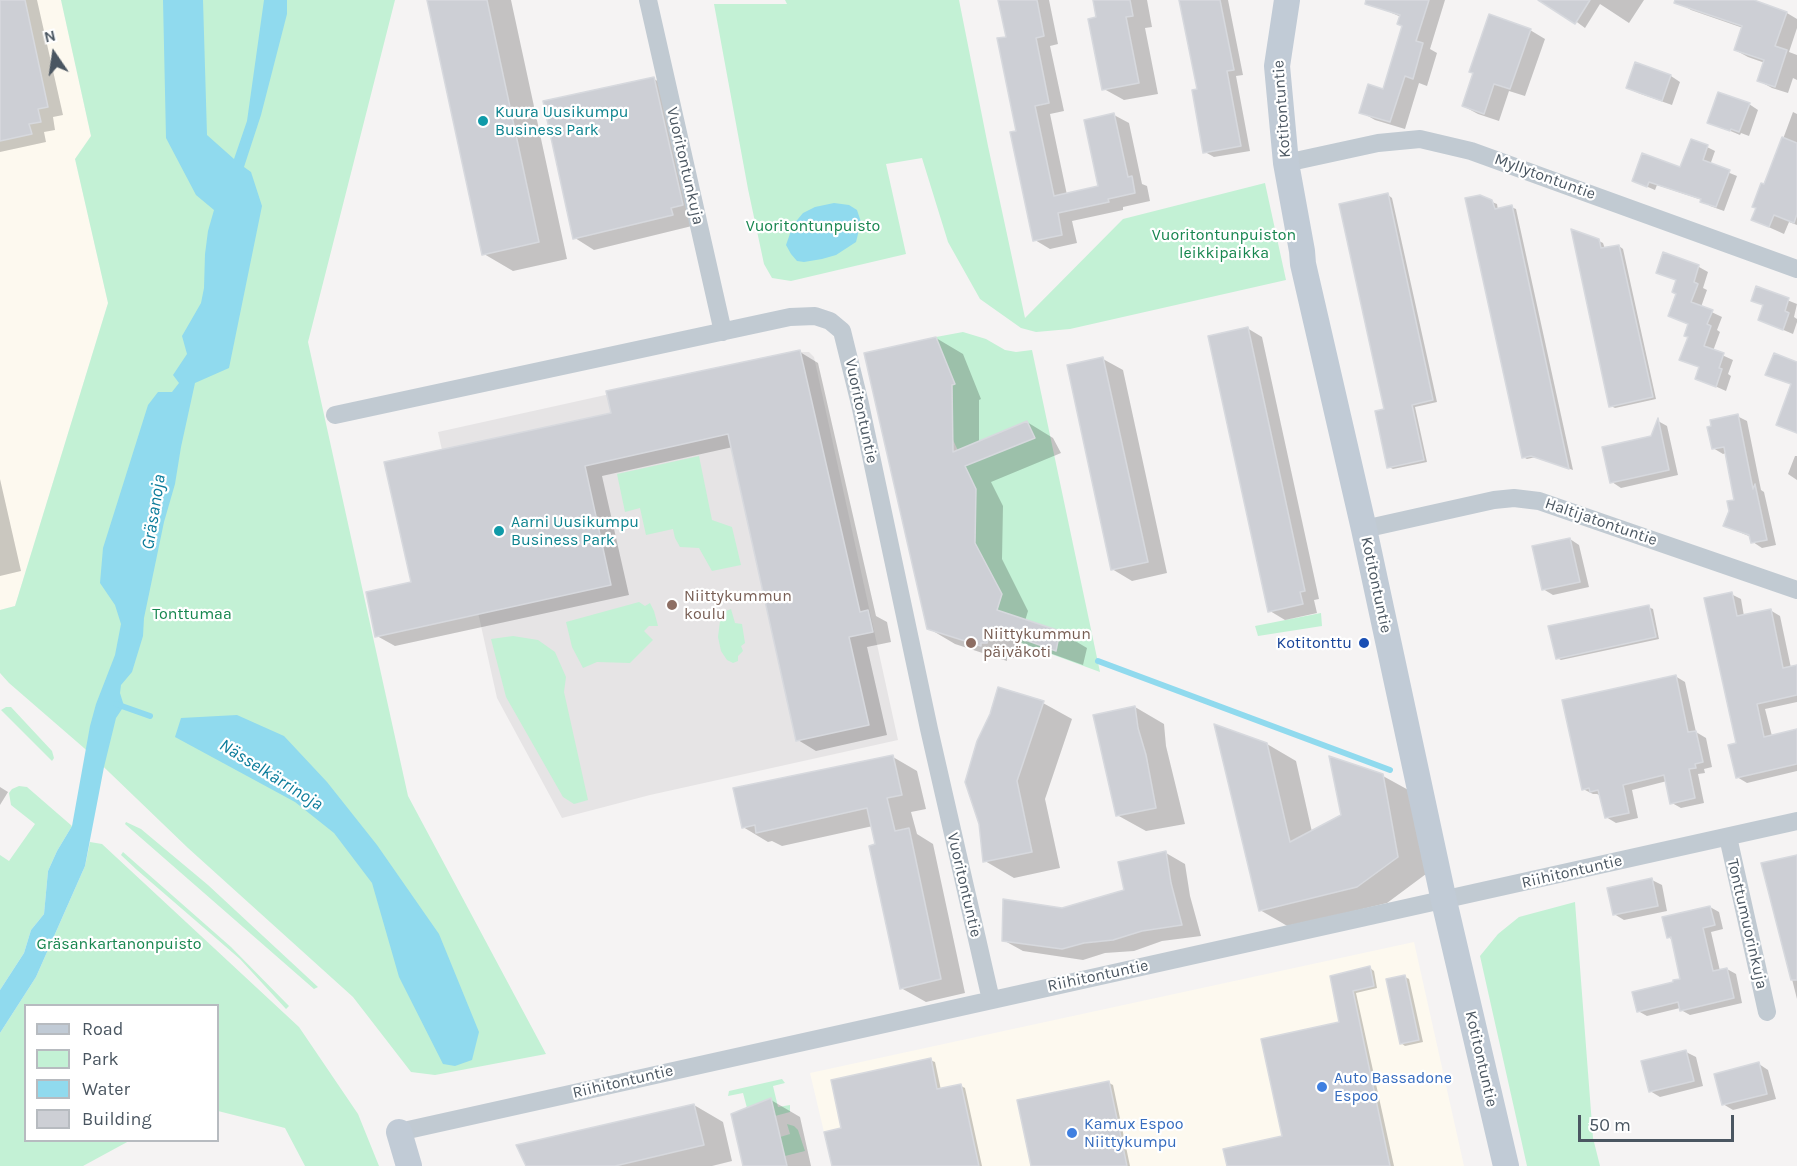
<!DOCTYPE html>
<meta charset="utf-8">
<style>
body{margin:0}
#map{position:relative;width:1797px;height:1166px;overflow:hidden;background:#f5f3f3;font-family:Karla,sans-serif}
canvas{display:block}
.legend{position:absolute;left:24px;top:1004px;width:195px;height:138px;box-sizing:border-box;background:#fff;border:2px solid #b7bbc0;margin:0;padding:8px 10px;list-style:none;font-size:18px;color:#4a5661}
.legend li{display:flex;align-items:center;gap:12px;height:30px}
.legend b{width:30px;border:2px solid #b7bbc0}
.north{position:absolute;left:24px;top:24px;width:60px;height:60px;-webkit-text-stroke:4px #fff;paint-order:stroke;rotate:347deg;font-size:16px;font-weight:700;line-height:24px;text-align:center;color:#4a5661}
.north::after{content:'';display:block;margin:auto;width:21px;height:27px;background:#4a5661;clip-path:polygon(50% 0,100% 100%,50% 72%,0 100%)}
.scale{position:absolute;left:1578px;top:1115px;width:156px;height:27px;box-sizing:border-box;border:3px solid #4a5661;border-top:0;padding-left:8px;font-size:18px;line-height:21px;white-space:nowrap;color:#4a5661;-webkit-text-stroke:4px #fff;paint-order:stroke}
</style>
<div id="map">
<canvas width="1797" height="1166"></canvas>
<ul class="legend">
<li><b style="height:8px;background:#c1cbd6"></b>Road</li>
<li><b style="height:16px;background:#c3f1d5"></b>Park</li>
<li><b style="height:16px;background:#90daee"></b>Water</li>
<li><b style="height:16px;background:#cdcfd5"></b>Building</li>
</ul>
<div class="north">N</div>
<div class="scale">50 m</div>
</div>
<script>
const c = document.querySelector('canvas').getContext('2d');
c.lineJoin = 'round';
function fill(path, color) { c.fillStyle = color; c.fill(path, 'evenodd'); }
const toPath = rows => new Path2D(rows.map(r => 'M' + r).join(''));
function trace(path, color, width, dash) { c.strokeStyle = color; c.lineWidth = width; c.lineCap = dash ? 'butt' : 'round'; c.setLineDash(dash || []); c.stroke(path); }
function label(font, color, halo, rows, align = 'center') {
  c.font = font + ' Karla,sans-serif'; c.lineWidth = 4.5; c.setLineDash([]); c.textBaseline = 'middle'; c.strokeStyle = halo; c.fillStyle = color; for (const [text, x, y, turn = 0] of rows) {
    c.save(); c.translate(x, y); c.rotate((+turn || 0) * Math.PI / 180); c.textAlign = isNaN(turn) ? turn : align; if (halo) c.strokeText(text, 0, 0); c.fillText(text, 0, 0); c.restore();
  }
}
fill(toPath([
 [0,0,61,0,91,136,75,159,108,303,15,606,0,610],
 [1414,942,1464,1166,832,1166,810,1073]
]), '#fdf9ef');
fill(toPath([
 [800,352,809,352,814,357,898,740,650,795,562,818,497,698,438,432]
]), '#e6e4e5');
fill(toPath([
 [61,0,395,0,308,342,408,796,546,1054,435,1075,411,1072,353,997,188,848,84,748,9,683,0,673,0,610,15,606,108,303,75,159,91,136],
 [785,0,959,0,988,146,1025,318,1123,219,1265,183,1286,280,1070,329,1036,332,1021,328,980,299,948,242,922,158,886,164,906,254,791,281,772,278,764,264,748,189,714,4,787,4],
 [963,332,986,339,1005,350,1016,352,1032,350,1100,672,991,632,1002,594,975,543,976,489,953,440,952,377,936,337],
 [699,456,712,520,732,527,741,565,712,571,699,548,680,547,675,538,673,529,646,535,640,508,625,512,617,474],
 [639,602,645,606,650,603,654,611,658,626,649,626,644,631,653,640,630,663,597,662,583,668,572,647,566,622],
 [731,609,735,623,742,624,745,643,741,646,743,651,738,656,738,661,733,663,727,660,721,651,718,637,721,613],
 [1321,613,1322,626,1258,636,1255,626],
 [513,636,538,640,555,652,566,677,564,692,588,800,574,804,563,797,506,697,491,639],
 [6,707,11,707,52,751,54,758,52,761,1,710],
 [19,786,27,787,72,826,57,851,48,871,44,914,31,930,24,953,0,990,0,855,9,861,35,824,11,805,9,793,12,789],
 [126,822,141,829,208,885,318,987,314,989,125,824],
 [90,842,102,844,299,1027,358,1114,379,1166,305,1166,285,1128,218,1111,218,1006,26,1006,26,1140,129,1141,83,1166,0,1166,0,1033,36,977,85,866],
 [123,852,231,947,289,1006,286,1009,240,959,137,870,121,855],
 [1575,902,1593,1138,1600,1166,1527,1166,1480,956,1498,934,1519,917],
 [782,1079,785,1083,773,1086,778,1107,790,1105,790,1112,775,1116,747,1108,743,1093,728,1096,729,1091],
 [787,1124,794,1126,798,1130,805,1151,785,1156,780,1137,790,1134]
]), '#c3f1d5');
fill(toPath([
 [163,0,203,0,207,135,234,159,247,121,264,0,287,0,287,14,261,115,244,167,251,172,262,206,229,368,195,383,181,447,175,484,164,522,144,618,143,636,132,672,121,685,120,693,124,706,116,718,104,767,85,866,36,977,0,1033,0,990,24,953,31,930,44,914,48,871,57,851,72,826,90,726,96,704,115,655,121,624,115,605,100,583,103,548,148,405,158,392,172,392,179,383,173,375,187,354,182,336,201,303,204,288,205,254,208,231,214,210,196,195,166,138],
 [834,203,849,205,857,210,861,222,856,242,836,255,822,259,804,262,797,261,791,254,786,245,793,225,803,213,815,207],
 [237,715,284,736,327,782,377,845,439,934,479,1032,472,1060,455,1066,443,1064,399,977,372,883,334,833,295,802,175,737,181,718]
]), '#90daee');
fill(toPath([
 [0,0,37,0,63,115,53,117,55,130,44,132,46,142,0,152],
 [428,0,511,0,567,259,513,271,484,254],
 [1000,0,1049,0,1058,44,1050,46,1064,111,1050,114,1067,195,1100,187,1114,115,1129,123,1142,184,1147,186,1150,201,1123,207,1123,210,1072,221,1077,243,1050,249,1035,240,1018,132,1008,38],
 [1094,0,1147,0,1152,27,1145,28,1158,94,1124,100,1104,89,1098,18],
 [1180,0,1228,0,1243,75,1236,76,1250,151,1214,157,1205,152,1198,90],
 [1380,0,1445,0,1430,49,1437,53,1427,86,1419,83,1405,129,1375,120,1361,112,1384,91,1404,26,1401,17,1378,7],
 [1547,0,1644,0,1629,23,1600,4,1585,28],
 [1679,0,1750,0,1787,13,1797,19,1797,28,1789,52,1797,55,1797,80,1793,78,1788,93,1772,88,1759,81,1765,63,1748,57,1735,50,1743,28,1691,10,1678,2],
 [1530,30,1545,39,1525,96,1509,91,1499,121,1478,114,1463,106],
 [1671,76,1680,82,1672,105,1638,93,1628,88],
 [654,79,673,90,692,226,594,250,575,238],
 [1749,104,1758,110,1749,136,1741,133,1740,135,1709,122],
 [1793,112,1797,114,1797,225,1789,222,1784,234,1753,220],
 [1707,147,1715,151,1710,165,1737,176,1724,211,1710,206,1702,200,1657,185,1655,190,1634,181,1681,169],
 [1388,195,1392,198,1437,402,1415,407,1427,462,1393,469,1389,467,1386,410],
 [1492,202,1497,204,1498,210,1511,207,1516,209,1573,470,1536,457,1527,459,1523,457],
 [1599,241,1603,243,1605,249,1619,246,1623,249,1656,399,1615,408,1611,406],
 [1664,254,1699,267,1708,272,1703,288,1707,290,1701,307,1722,317,1717,330,1720,332,1713,351,1733,360,1728,374,1731,376,1726,391,1697,378,1701,368,1681,359,1689,337,1689,325,1670,316,1678,294,1677,281,1658,272],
 [1757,288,1797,304,1794,317,1797,319,1797,322,1793,334,1760,320,1765,306,1753,300],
 [1247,328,1262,337,1319,599,1314,600,1317,613,1285,620,1270,611],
 [936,338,963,354,981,399,979,400,979,442,1027,422,1053,438,1061,453,991,482,1003,506,1002,559,1028,611,1025,621,1060,632,1087,648,1083,665,1019,642,1014,658,1007,658,1007,661,955,644,928,628],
 [800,352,818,363,876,616,887,622,891,642,867,647,887,735,816,751,798,740,733,447,602,476,629,595,395,646,377,636,412,584,612,414],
 [1103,359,1123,370,1167,573,1132,581,1112,569],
 [1737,416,1747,421,1761,490,1764,492,1776,545,1762,548,1753,542,1751,537,1725,526,1736,501,1726,453,1723,454,1713,448],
 [1658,421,1667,426,1678,475,1621,488,1612,482,1652,437],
 [1795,456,1797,456,1797,480,1788,474],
 [0,479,21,571,0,576],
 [1570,539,1579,545,1589,587,1553,595,1543,589],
 [1731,594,1741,599,1744,616,1770,610,1780,616,1791,668,1797,667,1797,702,1765,709,1772,736,1797,730,1797,771,1747,783,1737,777],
 [1648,607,1653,609,1659,639,1561,660,1557,658],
 [1675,676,1685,682,1696,732,1706,738,1712,767,1704,769,1705,773,1698,774,1704,803,1681,808,1672,803,1667,781,1632,790,1638,818,1616,823,1606,817,1601,796,1597,794,1593,794,1583,789],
 [1043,703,1072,719,1045,799,1060,868,1014,878,985,861],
 [1135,707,1164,724,1166,746,1185,824,1146,831,1117,815],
 [1267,744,1296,761,1312,832,1343,816,1383,776,1412,792,1426,874,1387,903,1289,927,1260,910],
 [893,757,917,771,926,809,911,812,917,834,933,844,965,993,926,1002,901,988,873,826,782,846,772,841,768,842,743,827],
 [0,787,8,792,0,805],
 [1166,853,1185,864,1190,896,1201,936,1162,941,1134,951,1105,953,1083,960,1023,951,1003,940,1062,910,1126,891],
 [1797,856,1797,999,1763,864],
 [1652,880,1662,885,1667,911,1624,920,1614,914],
 [1710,907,1719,912,1723,929,1711,932,1720,971,1727,969,1736,974,1742,1003,1690,1015,1681,1010,1680,1008,1647,1016,1638,1011,1682,980,1673,940,1668,937],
 [1370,968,1374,971,1377,988,1356,993,1394,1166,1228,1166,1283,1137,1341,1023,1332,977],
 [1405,977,1409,979,1423,1042,1405,1046,1401,1043],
 [1686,1052,1696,1057,1703,1086,1660,1097,1650,1091],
 [930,1060,935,1062,941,1090,961,1086,965,1088,982,1166,833,1166,843,1129],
 [1759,1064,1768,1070,1776,1099,1733,1110,1723,1104],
 [1109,1083,1113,1085,1130,1166,1032,1166],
 [771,1100,800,1117,811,1166,745,1166],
 [694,1105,723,1122,732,1161,712,1166,528,1166]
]), '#0003');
trace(toPath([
 [1098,661,1390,770],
 [116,704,150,716]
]), '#90daee', 6);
const building = toPath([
 [0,0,25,0,48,107,38,109,41,122,29,124,32,134,0,141,0,0],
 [427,0,487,0,539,242,482,255,427,0],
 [998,0,1037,0,1044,36,1036,38,1049,103,1035,106,1054,196,1098,186,1084,120,1114,113,1128,177,1132,176,1135,193,1108,199,1109,202,1058,213,1062,235,1033,241,1010,132,1016,131,997,38,1006,37,998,0],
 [1093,0,1130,0,1133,16,1126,17,1139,83,1102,90,1088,19,1096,17,1093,0],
 [1179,0,1220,0,1234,70,1227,71,1241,146,1203,153,1192,90,1197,89,1179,0],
 [1366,0,1429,0,1416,41,1423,43,1413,79,1405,76,1390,122,1359,113,1368,84,1383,89,1402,26,1397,24,1400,15,1365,4,1366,0],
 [1538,0,1590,0,1575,24,1538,0],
 [1675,0,1754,0,1787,12,1775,46,1787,50,1775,87,1757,81,1764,60,1734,50,1742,26,1674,3,1675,0],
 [1489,14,1531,29,1510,89,1494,84,1484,114,1462,106,1473,73,1469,72,1489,14],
 [1635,62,1671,75,1662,101,1626,88,1635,62],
 [654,77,683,205,671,208,673,215,573,239,543,101,654,77],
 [1718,92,1750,103,1739,132,1731,129,1730,131,1707,123,1718,92],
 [1782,137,1797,143,1797,214,1794,223,1774,215,1769,227,1751,220,1756,208,1752,207,1761,183,1764,184,1782,137],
 [1691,139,1708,145,1703,160,1730,170,1716,207,1700,202,1701,199,1649,182,1647,187,1632,181,1642,153,1680,167,1691,139],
 [1388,193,1433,400,1412,405,1424,460,1387,468,1375,411,1384,409,1339,204,1388,193],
 [1480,195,1492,200,1495,209,1512,205,1569,469,1531,456,1522,458,1465,198,1480,195],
 [1571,229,1599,239,1601,248,1619,245,1653,397,1609,407,1571,229],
 [1663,252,1699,265,1694,282,1698,284,1691,302,1713,310,1707,324,1711,326,1704,346,1724,353,1719,368,1722,369,1716,387,1695,379,1699,367,1679,360,1688,337,1684,336,1688,324,1668,316,1676,294,1672,292,1676,280,1656,273,1663,252],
 [1756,286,1789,298,1785,311,1789,313,1783,330,1758,320,1763,305,1751,301,1756,286],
 [1248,327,1305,591,1300,592,1303,604,1268,612,1208,336,1248,327],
 [936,337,955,384,952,385,953,452,1027,421,1035,438,965,466,976,489,975,543,1002,594,997,610,1060,631,1056,651,992,628,987,643,981,643,981,646,927,629,864,353,936,337],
 [800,350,860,612,868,610,873,632,849,637,869,725,796,741,728,434,585,466,611,585,375,637,366,592,411,582,384,462,611,413,606,391,800,350],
 [1774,353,1797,362,1797,433,1776,425,1791,384,1765,375,1774,353],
 [1103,357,1148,562,1111,570,1067,365,1103,357],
 [1738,414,1753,489,1755,484,1767,540,1751,543,1749,535,1723,526,1729,511,1727,501,1734,500,1724,447,1712,449,1707,427,1711,426,1710,420,1738,414],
 [1658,418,1669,470,1610,483,1602,447,1651,436,1658,418],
 [1570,538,1580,582,1542,590,1532,546,1570,538],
 [1732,592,1737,616,1771,609,1783,668,1797,665,1797,695,1757,704,1764,737,1797,729,1797,764,1736,778,1728,745,1736,743,1704,598,1732,592],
 [1649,605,1656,637,1556,659,1548,626,1649,605],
 [1676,675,1688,732,1696,731,1703,762,1695,764,1696,768,1689,769,1695,798,1670,804,1664,775,1623,785,1629,813,1605,818,1598,790,1590,792,1589,788,1582,790,1562,700,1676,675],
 [998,687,1044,701,1017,781,1032,852,983,862,979,824,965,782,977,741,990,714,998,687],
 [1135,706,1138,728,1146,755,1156,808,1116,816,1093,715,1135,706],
 [1214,724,1267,743,1290,842,1341,815,1329,756,1383,774,1398,857,1357,887,1259,911,1214,724],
 [893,755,902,795,887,798,895,831,909,828,941,979,900,989,869,846,875,844,867,808,756,833,755,825,742,828,733,788,893,755],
 [1166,851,1171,883,1182,925,1142,931,1113,940,1084,943,1062,949,1002,941,1003,899,1062,908,1124,890,1118,862,1166,851],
 [1797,855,1797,980,1791,980,1761,863,1797,855],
 [1652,878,1658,906,1613,915,1607,888,1652,878],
 [1710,906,1715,925,1703,928,1713,971,1727,968,1734,998,1680,1011,1678,1002,1637,1012,1632,992,1673,982,1673,980,1680,979,1671,937,1667,938,1662,917,1710,906],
 [1370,966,1374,986,1353,991,1390,1166,1227,1166,1223,1149,1282,1136,1261,1039,1339,1022,1330,976,1370,966],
 [1405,975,1419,1040,1400,1044,1386,979,1405,975],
 [1686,1050,1694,1081,1649,1092,1641,1061,1686,1050],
 [931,1058,937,1089,961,1084,979,1166,832,1166,824,1132,841,1128,831,1080,931,1058],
 [1759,1062,1767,1094,1722,1105,1714,1074,1759,1062],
 [1109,1081,1127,1166,1031,1166,1017,1100,1109,1081],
 [771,1098,787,1166,743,1166,731,1114,771,1098],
 [694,1104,704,1145,615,1166,526,1166,516,1145,694,1104]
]);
fill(building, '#cdcfd5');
trace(building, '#d7d9de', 1.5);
trace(toPath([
 [648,0,723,332],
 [1286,163,1378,143,1420,139,1471,151,1797,269],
 [335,415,790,317,815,316,830,321,842,331,860,404,929,729,991,1000],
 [1364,529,1494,500,1514,498,1539,501,1797,590],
 [1728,837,1767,1012],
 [399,1132,1797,821]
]), '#c1cad2', 18);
trace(toPath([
 [1287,0,1277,66,1286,163,1302,251,1303,264,1364,529,1444,901,1506,1166],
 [399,1132,409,1166]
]), '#c1cbd6', 26);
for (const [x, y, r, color] of [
 [483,121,6,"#0f9aa8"],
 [499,531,6,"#0f9aa8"],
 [672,605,6,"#8d6e63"],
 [971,643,6,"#8d6e63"],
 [1364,643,6,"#1a4fb4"],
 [1322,1087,6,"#3f7fe0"],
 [1072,1133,6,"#3f7fe0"]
]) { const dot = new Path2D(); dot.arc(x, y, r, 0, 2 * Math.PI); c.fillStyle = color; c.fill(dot); trace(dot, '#fff', 2); }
label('16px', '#4a5661', '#fff', [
 ["Kotitontuntie",1282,109,-94],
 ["Vuoritontunkuja",685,166,77],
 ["Myllytontuntie",1545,177,20],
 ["Vuoritontuntie",861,411,78],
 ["Haltijatontuntie",1601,522,19],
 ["Kotitontuntie",1376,585,78],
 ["Riihitontuntie",1572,872,-13],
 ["Vuoritontuntie",964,885,77],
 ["Tonttumuorinkuja",1747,924,77],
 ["Riihitontuntie",1098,976,-12],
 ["Kotitontuntie",1481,1059,77],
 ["Riihitontuntie",623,1082,-13]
]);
label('16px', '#0d838f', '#fff', [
 ["Kuura Uusikumpu",495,112],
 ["Business Park",495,130],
 ["Aarni Uusikumpu",511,522],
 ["Business Park",511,540]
], 'left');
label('16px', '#17864f', '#fff', [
 ["Vuoritontunpuisto",813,226],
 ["Vuoritontunpuiston",1224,235],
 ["leikkipaikka",1224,253],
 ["Tonttumaa",192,614],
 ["Gräsankartanonpuisto",119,944]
]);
label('16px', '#785e54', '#fff', [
 ["Niittykummun",684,596],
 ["koulu",684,614],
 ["Niittykummun",983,634],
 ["päiväkoti",983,652]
], 'left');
label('16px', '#164399', '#fff', [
 ["Kotitonttu",1352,643]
], 'right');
label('16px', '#366cbe', '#fff', [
 ["Auto Bassadone",1334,1078],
 ["Espoo",1334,1096],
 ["Kamux Espoo",1084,1124],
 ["Niittykumpu",1084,1142]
], 'left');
label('italic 18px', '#0c7c9b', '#fff', [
 ["Gräsanoja",154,512,-81],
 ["Nässelkärrinoja",271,775,32]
]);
</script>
